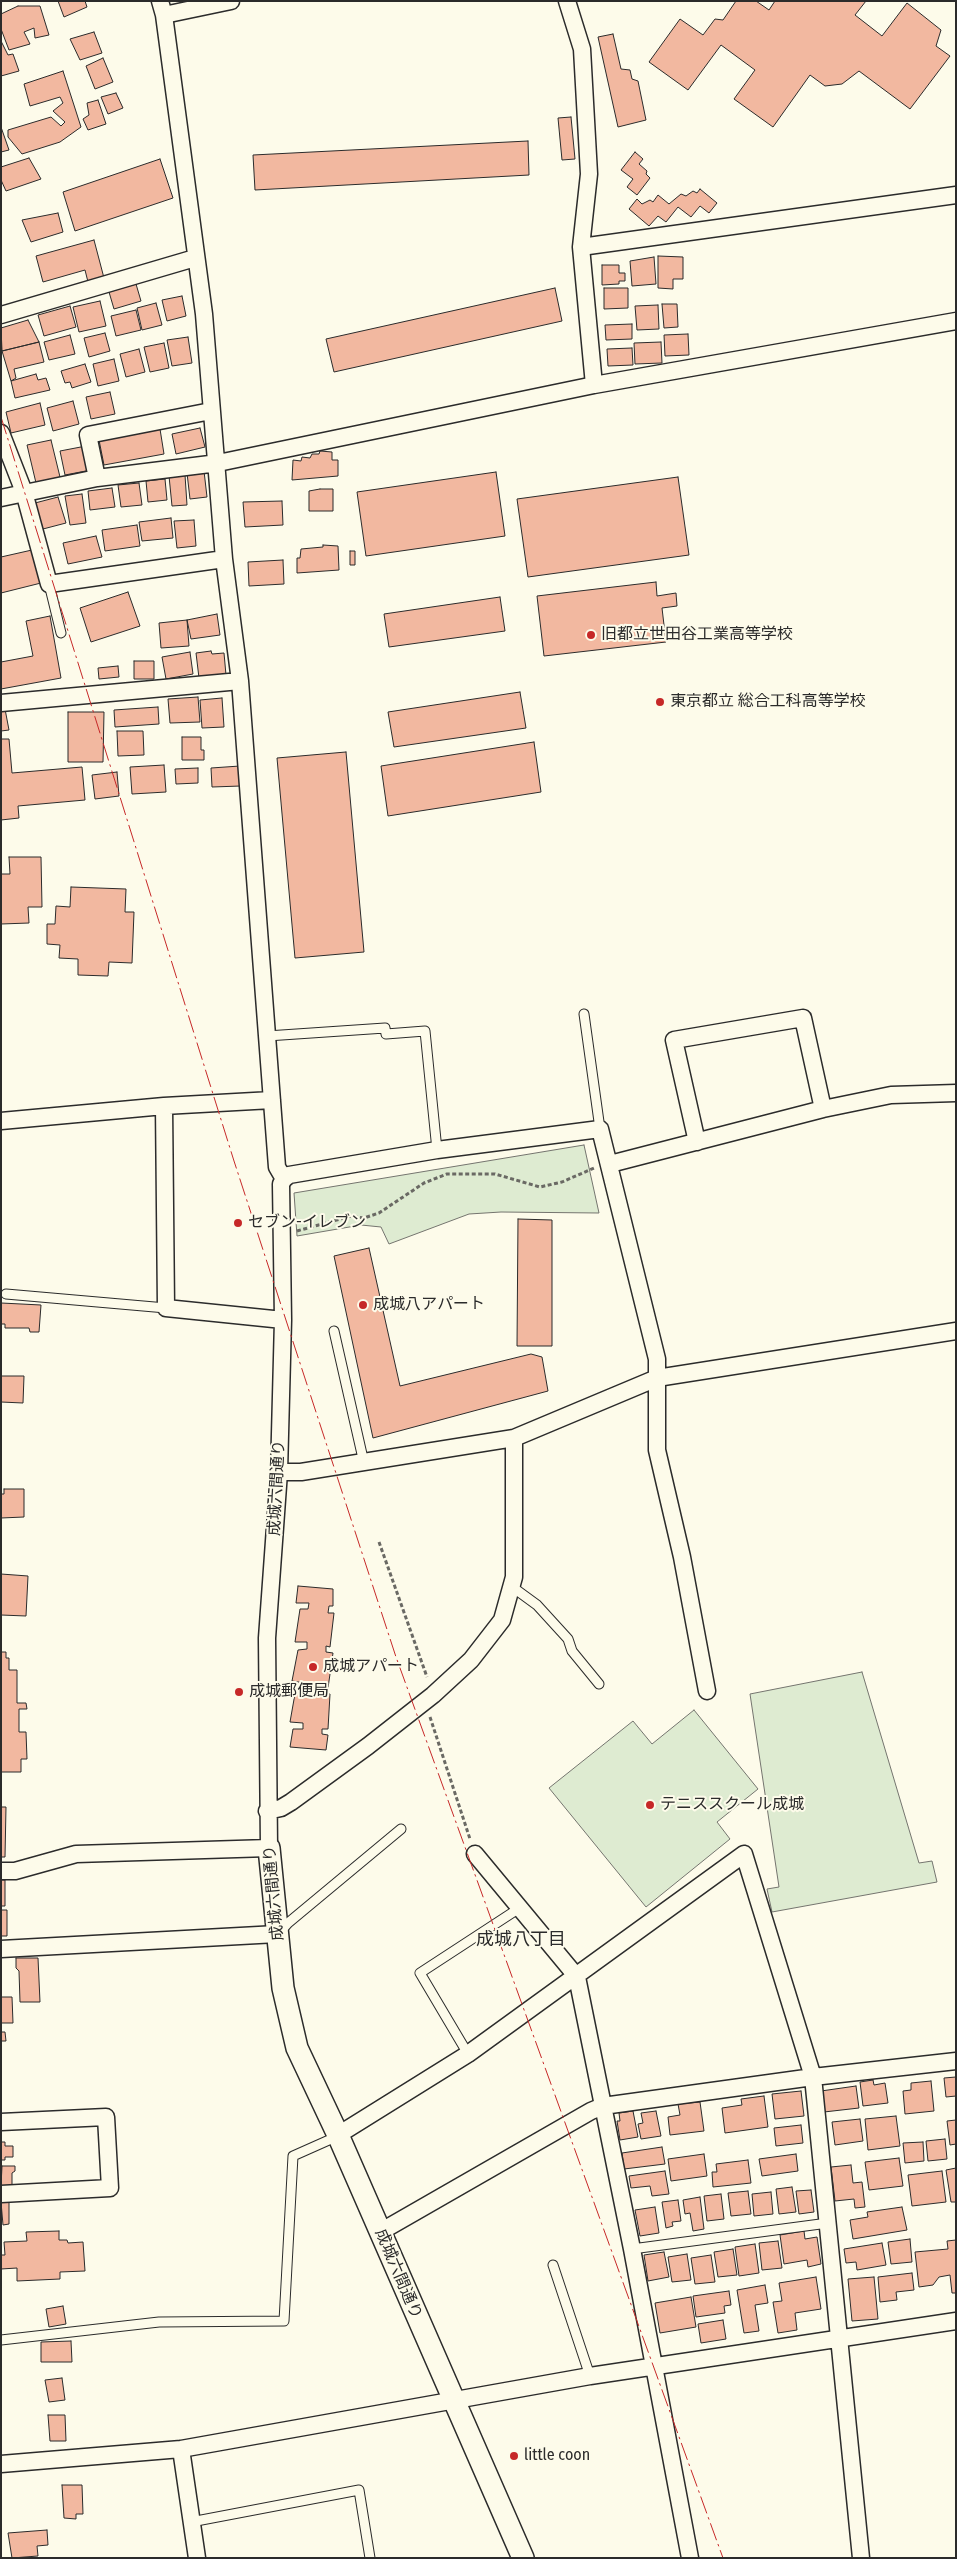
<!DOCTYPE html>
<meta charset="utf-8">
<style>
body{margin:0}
#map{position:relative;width:957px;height:2559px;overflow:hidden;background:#fdfbea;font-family:"Fira Sans Condensed",sans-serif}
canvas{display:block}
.frame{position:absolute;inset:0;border:2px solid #2b2b2b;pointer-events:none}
</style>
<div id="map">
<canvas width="957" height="2559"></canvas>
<div class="frame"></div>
</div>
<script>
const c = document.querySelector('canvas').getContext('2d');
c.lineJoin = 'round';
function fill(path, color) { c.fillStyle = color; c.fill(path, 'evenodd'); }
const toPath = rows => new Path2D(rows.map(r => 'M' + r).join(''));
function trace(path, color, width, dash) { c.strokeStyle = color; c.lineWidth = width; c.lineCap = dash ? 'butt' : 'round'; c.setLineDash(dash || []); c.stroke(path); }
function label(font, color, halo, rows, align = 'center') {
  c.font = font + ' "Fira Sans Condensed","Noto Sans JP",sans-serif'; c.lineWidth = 4; c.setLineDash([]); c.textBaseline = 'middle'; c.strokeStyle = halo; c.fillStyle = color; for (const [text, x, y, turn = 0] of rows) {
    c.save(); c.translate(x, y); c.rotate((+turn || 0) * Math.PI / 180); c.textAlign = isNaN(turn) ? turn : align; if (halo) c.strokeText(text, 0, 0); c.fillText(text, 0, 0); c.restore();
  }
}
const green = toPath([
 [584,1145,599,1213,501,1212,469,1214,389,1244,381,1227,361,1225,297,1236,294,1193,584,1145],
 [862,1672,919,1863,932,1861,937,1882,772,1912,767,1889,779,1887,750,1694,862,1672],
 [694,1710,758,1789,717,1822,730,1839,646,1907,549,1788,633,1721,652,1744,694,1710]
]);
fill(green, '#deebd1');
trace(green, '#74746e', 1);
const building = toPath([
 [58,1,85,1,87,7,64,17,58,1],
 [736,1,756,1,769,10,775,1,866,1,855,15,882,36,907,3,941,30,936,46,950,56,910,109,859,71,842,84,825,86,810,75,773,127,734,99,755,70,721,45,688,90,649,62,680,19,703,35,715,19,723,20,736,1],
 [18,6,40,6,49,35,35,38,34,28,24,32,30,44,9,50,1,29,1,14,18,6],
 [94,32,102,53,80,60,70,39,94,32],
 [613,34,621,69,630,70,632,79,638,81,646,120,618,127,598,37,613,34],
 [1,41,8,55,13,54,19,71,1,76,1,41],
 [103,58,113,82,95,89,86,66,103,58],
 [63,71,81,127,60,142,22,154,8,137,8,130,51,117,61,126,65,122,53,111,63,103,60,97,30,106,24,84,63,71],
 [116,93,123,108,108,114,101,97,116,93],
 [98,100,106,124,88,130,83,119,89,115,87,103,98,100],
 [571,117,575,159,562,160,558,118,571,117],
 [1,127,9,150,1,152,1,127],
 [528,141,529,175,255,190,253,155,528,141],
 [635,152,643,159,639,164,647,171,646,174,650,178,637,195,627,187,633,179,621,170,635,152],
 [29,158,41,179,6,191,1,180,1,167,29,158],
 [160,159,173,198,75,231,63,192,160,159],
 [700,189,717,203,709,213,700,206,691,217,678,207,666,222,658,216,649,226,629,209,637,199,642,204,650,200,653,202,658,195,669,204,681,194,686,196,693,191,697,193,700,189],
 [58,213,63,232,31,242,22,220,58,213],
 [94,240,104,278,88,282,85,270,43,282,36,256,94,240],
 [658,256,683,257,683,279,673,279,673,289,658,288,658,256],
 [654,257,656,284,632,286,630,261,654,257],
 [602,265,619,265,619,273,625,273,625,281,619,281,619,284,602,285,602,265],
 [136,284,141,301,114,309,109,292,136,284],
 [555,288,562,321,334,372,326,339,555,288],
 [604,288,628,288,628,308,604,309,604,288],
 [182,296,186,316,167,321,162,300,182,296],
 [100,301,106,326,79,332,73,307,100,301],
 [156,303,162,325,142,330,137,308,156,303],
 [662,304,677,304,678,327,664,328,662,304],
 [658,305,659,329,637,330,635,306,658,305],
 [70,306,76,327,44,336,38,315,70,306],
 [136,310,141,330,116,336,111,316,136,310],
 [28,320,39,342,2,351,1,328,28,320],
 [632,324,632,339,606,340,605,325,632,324],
 [105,333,110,351,89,357,84,338,105,333],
 [688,334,689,355,665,356,664,335,688,334],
 [70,335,75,354,49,360,44,342,70,335],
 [188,337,192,363,172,366,167,340,188,337],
 [39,342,44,362,14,369,16,378,11,381,2,351,39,342],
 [661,342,662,363,635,364,634,343,661,342],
 [164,343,169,368,150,372,144,347,164,343],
 [632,348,633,365,608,366,607,349,632,348],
 [139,349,145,372,126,377,120,354,139,349],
 [114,359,119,381,98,386,93,364,114,359],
 [85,364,91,382,72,388,70,382,65,383,61,371,85,364],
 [36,374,38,380,46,378,50,390,15,398,11,381,36,374],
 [110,392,115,414,91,419,86,397,110,392],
 [73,401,79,424,53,431,47,408,73,401],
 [40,403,45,425,11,433,6,412,40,403],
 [200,428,205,447,176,454,172,434,200,428],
 [160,429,164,454,104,465,99,440,160,429],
 [51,440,60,477,36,483,27,445,51,440],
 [86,446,91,470,65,475,60,451,86,446],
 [320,451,332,452,332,460,338,460,338,476,292,480,293,460,301,461,302,457,310,458,312,454,319,454,320,451],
 [204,471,207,497,190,499,187,473,204,471],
 [496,472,505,536,366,556,357,492,496,472],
 [185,475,187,505,172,506,169,476,185,475],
 [678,477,689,555,528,577,517,499,678,477],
 [165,479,167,500,148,502,146,481,165,479],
 [139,483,142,505,121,507,118,485,139,483],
 [112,488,115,507,90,510,88,491,112,488],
 [320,489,333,489,333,511,309,511,309,491,320,489],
 [82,494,86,523,70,525,65,496,82,494],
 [58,497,66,523,43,529,35,503,58,497],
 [282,501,283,525,245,527,243,502,282,501],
 [171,518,173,538,142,541,139,522,171,518],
 [194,520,196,546,177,548,174,521,194,520],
 [137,525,140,546,105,551,102,530,137,525],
 [96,536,102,557,68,564,63,543,96,536],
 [323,545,338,546,339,570,297,573,297,558,300,558,301,549,323,547,323,545],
 [32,550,41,583,1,593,1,557,32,550],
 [350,551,355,551,355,565,350,565,350,551],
 [283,560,284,584,249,586,248,562,283,560],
 [656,582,657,596,676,593,677,606,662,608,666,642,544,656,537,596,656,582],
 [128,592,140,626,91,642,80,608,128,592],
 [500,597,505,631,389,647,384,614,500,597],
 [217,614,220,635,191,639,187,620,217,614],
 [50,616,61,678,1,689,1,662,33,656,26,621,50,616],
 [187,620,189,646,161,648,159,623,187,620],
 [211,651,212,654,224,653,226,675,199,678,196,653,211,651],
 [190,652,193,674,166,679,162,657,190,652],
 [134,661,154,661,154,679,134,679,134,661],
 [118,666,119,677,99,679,98,668,118,666],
 [520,692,526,728,394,747,388,712,520,692],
 [198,697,200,722,170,723,168,699,198,697],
 [222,698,224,727,202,728,200,700,222,698],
 [158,707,159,724,115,727,114,710,158,707],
 [5,709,9,730,1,731,1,710,5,709],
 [68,712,104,712,103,762,68,762,68,712],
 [117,731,143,731,144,755,118,756,117,731],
 [182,737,201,737,201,750,204,750,204,760,182,760,182,737],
 [1,739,9,739,12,773,82,767,85,800,18,806,19,818,1,820,1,739],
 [534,742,541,792,388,816,381,766,534,742],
 [346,752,364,952,295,958,277,758,346,752],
 [164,765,166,792,132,794,130,767,164,765],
 [240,766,241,786,212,787,211,768,240,766],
 [198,768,198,783,176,784,175,769,198,768],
 [117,772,119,796,95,799,92,775,117,772],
 [9,857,41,857,42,907,28,907,29,923,1,924,1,874,10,874,9,857],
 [71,887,126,889,125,912,134,912,132,963,109,962,108,976,78,975,78,959,59,958,60,945,47,944,47,924,55,924,56,906,70,907,71,887],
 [518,1219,552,1220,552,1346,517,1346,518,1219],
 [369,1248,400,1386,531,1354,542,1357,548,1391,373,1438,334,1256,369,1248],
 [1,1303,41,1305,39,1332,30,1332,29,1328,5,1328,5,1324,1,1324,1,1303],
 [1,1376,24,1376,23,1403,1,1402,1,1376],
 [4,1489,24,1489,24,1517,1,1518,1,1494,4,1494,4,1489],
 [1,1574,28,1576,26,1616,1,1615,1,1574],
 [298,1586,333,1589,333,1606,329,1606,328,1613,334,1613,330,1647,326,1646,326,1652,333,1653,328,1688,324,1687,324,1693,330,1694,328,1729,322,1729,322,1734,328,1735,326,1750,290,1747,293,1729,303,1729,303,1723,290,1722,296,1688,305,1690,305,1683,292,1681,298,1650,307,1649,307,1642,295,1642,300,1609,308,1609,309,1603,296,1603,298,1586],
 [1,1652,6,1652,6,1658,9,1658,9,1670,17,1670,17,1703,26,1703,27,1709,19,1709,19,1732,26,1732,27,1759,21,1759,21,1772,1,1772,1,1652],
 [1,1807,6,1807,5,1857,1,1857,1,1807],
 [1,1880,5,1880,5,1906,1,1906,1,1880],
 [1,1910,7,1910,7,1936,1,1936,1,1910],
 [16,1958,38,1958,40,2002,20,2002,19,1971,16,1968,16,1958],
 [1,1997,12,1997,13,2023,1,2023,1,1997],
 [1,2032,5,2032,6,2041,1,2041,1,2032],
 [956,2077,956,2096,946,2097,944,2078,956,2077],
 [873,2080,874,2085,885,2083,888,2103,863,2106,860,2082,873,2080],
 [931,2081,934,2111,905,2114,903,2091,911,2090,911,2083,931,2081],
 [856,2086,859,2108,824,2112,821,2091,856,2086],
 [801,2091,804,2116,775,2119,772,2094,801,2091],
 [764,2096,768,2127,725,2133,722,2108,742,2105,741,2099,764,2096],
 [700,2102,704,2131,670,2135,668,2117,680,2115,678,2104,700,2102],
 [633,2111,638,2137,620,2140,617,2121,620,2121,619,2113,633,2111],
 [656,2111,661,2136,641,2139,638,2124,643,2123,641,2113,656,2111],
 [896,2116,900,2146,868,2150,865,2119,896,2116],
 [860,2119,863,2141,835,2145,832,2122,860,2119],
 [956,2120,956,2144,950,2145,947,2121,956,2120],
 [801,2125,803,2143,776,2146,774,2128,801,2125],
 [945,2139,947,2159,928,2161,926,2141,945,2139],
 [1,2142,5,2142,5,2146,13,2146,13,2157,5,2157,5,2160,1,2160,1,2142],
 [923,2142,924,2161,905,2163,903,2143,923,2142],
 [662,2147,665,2164,624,2169,622,2153,662,2147],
 [704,2154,707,2176,671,2181,668,2159,704,2154],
 [796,2154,798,2171,762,2176,759,2159,796,2154],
 [899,2158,903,2186,869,2190,865,2162,899,2158],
 [748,2160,751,2183,713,2187,712,2172,717,2172,716,2164,748,2160],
 [851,2165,853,2183,862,2182,865,2207,855,2208,854,2199,835,2201,831,2167,851,2165],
 [2,2166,15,2166,15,2171,12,2173,12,2186,1,2186,2,2166],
 [956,2168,956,2202,951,2202,946,2170,956,2168],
 [665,2171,669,2194,652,2196,650,2186,631,2188,629,2176,665,2171],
 [942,2171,946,2202,912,2206,908,2175,942,2171],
 [792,2187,796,2212,779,2214,776,2189,792,2187],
 [811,2190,814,2212,799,2214,796,2191,811,2190],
 [748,2191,751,2214,731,2216,728,2193,748,2191],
 [771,2192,773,2214,754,2216,752,2194,771,2192],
 [721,2194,724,2219,707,2221,704,2196,721,2194],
 [700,2197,704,2229,693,2231,690,2213,685,2214,683,2200,700,2197],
 [678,2200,681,2221,672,2222,673,2226,666,2228,662,2202,678,2200],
 [1,2202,9,2202,9,2224,3,2225,1,2202],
 [655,2207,659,2233,640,2236,635,2210,655,2207],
 [902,2207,907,2230,853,2239,850,2220,868,2217,867,2212,902,2207],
 [59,2231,59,2240,67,2240,68,2243,83,2242,85,2271,60,2272,60,2279,17,2281,17,2268,1,2269,1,2255,5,2255,4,2242,27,2241,26,2232,59,2231],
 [804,2231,805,2239,817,2237,821,2264,808,2267,807,2260,784,2264,780,2235,804,2231],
 [910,2239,912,2262,891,2264,888,2242,910,2239],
 [956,2240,956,2293,952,2293,950,2275,939,2277,933,2285,919,2287,915,2252,948,2249,947,2241,956,2240],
 [778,2241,782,2268,762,2270,759,2243,778,2241],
 [882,2243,886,2265,857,2270,856,2262,846,2263,844,2249,882,2243],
 [755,2244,759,2273,739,2276,735,2247,755,2244],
 [733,2249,737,2275,718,2277,714,2252,733,2249],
 [664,2252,669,2277,648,2281,644,2255,664,2252],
 [687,2254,691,2280,672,2282,668,2257,687,2254],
 [711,2255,715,2282,695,2284,691,2258,711,2255],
 [912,2273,914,2290,896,2292,897,2300,880,2302,878,2277,912,2273],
 [816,2277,821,2309,795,2313,797,2330,778,2333,773,2302,782,2301,779,2283,816,2277],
 [874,2277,878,2319,852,2321,848,2279,874,2277],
 [765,2285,768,2303,755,2305,759,2331,744,2333,737,2290,765,2285],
 [729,2291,731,2305,724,2306,725,2313,696,2317,693,2296,729,2291],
 [691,2297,696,2327,660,2333,655,2303,691,2297],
 [63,2306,66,2324,49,2327,46,2309,63,2306],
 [723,2320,726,2339,701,2343,698,2324,723,2320],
 [71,2341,72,2362,41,2362,41,2342,71,2341],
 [62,2378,65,2400,49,2402,45,2380,62,2378],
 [48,2415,65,2415,66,2441,50,2441,48,2415],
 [62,2485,82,2485,83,2514,76,2514,76,2519,64,2518,62,2485],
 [47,2530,48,2545,37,2546,38,2556,12,2558,8,2533,47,2530]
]);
fill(building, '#f2b8a0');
trace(building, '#2b2b2b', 1);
const service = toPath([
 [49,584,61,633],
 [584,1014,600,1129],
 [267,1036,385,1028,386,1034,425,1031,437,1150],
 [6,1294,166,1308],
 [334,1331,364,1463],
 [511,1586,537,1605,568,1639,572,1651,599,1684],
 [279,1933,288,1923,401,1829],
 [468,2054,420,1973,518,1909],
 [632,2249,828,2223],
 [553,2265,590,2376],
 [1,2340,159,2322,284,2321,293,2156,338,2136],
 [191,2522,359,2490,370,2558]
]);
const minor = toPath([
 [160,1,164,15,204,314,224,559,240,681,277,1167,284,1179],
 [567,1,582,49,589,174,581,247,594,385],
 [164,15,231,1],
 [581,247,956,195],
 [1,315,195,258],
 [1,433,24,492,49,584,224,559],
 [97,478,88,435,211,411],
 [1,498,97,478,218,463,594,385,956,321],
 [1,703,240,681],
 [164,1106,166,1308,283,1320],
 [1,1121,164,1106,272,1100],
 [697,1142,674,1040,803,1018,823,1109],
 [610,1164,823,1109,891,1095,956,1093],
 [284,1179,289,1175,437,1150,600,1129,657,1359,657,1450,682,1557,707,1691],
 [279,1472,301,1472,514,1438,657,1378,956,1331],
 [267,1811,281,1808,291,1802,368,1746,433,1695,471,1660,502,1620,514,1577,514,1438],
 [475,1854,577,1977,632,2249,690,2558],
 [1,1871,15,1871,76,1854,269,1848,267,1638,279,1472,283,1320,281,1184,284,1179],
 [1,1949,277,1934],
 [1,2122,106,2117,110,2188,1,2194],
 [338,2135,468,2054,744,1854,813,2077,861,2558],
 [380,2232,591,2111,603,2106,813,2077,956,2061],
 [181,2449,197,2558],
 [1,2464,181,2449,590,2376,956,2321]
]);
const tertiary = toPath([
 [269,1848,283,1988,297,2048,338,2135,523,2558]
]);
trace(service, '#2b2b2b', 11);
trace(minor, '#2b2b2b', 19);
trace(tertiary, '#2b2b2b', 24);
trace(toPath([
 [297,1231,351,1216,364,1218,379,1213,424,1183,447,1174,495,1174,540,1187,562,1182,594,1168],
 [379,1542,427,1677],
 [430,1717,470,1839]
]), '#6a6964', 3, [4, 2.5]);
trace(service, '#fdfbea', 9);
trace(minor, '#fdfbea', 16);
trace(tertiary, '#fdfbea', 21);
trace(toPath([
 [1,417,234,1161,396,1657,723,2558]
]), '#c62828', 1, [18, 4, 2.5, 4]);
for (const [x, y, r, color] of [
 [591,635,5,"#c62828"],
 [660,702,5,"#c62828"],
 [238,1223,5,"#c62828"],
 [363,1305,5,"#c62828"],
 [313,1667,5,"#c62828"],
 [239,1692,5,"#c62828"],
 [650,1805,5,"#c62828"],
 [514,2456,5,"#c62828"]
]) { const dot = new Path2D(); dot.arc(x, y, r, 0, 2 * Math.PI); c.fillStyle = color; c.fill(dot); trace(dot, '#fdfbea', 2); }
label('16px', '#2b2b2b', '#fdfbea', [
 ["旧都立世田谷工業高等学校",601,635],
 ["東京都立 総合工科高等学校",670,702],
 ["セブン-イレブン",248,1223],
 ["成城八アパート",373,1305],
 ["成城アパート",323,1667],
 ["成城郵便局",249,1692],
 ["テニススクール成城",660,1805],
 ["little coon",524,2456]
], 'left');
label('16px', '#2b2b2b', '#fdfbea', [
 ["成城六間通り",277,1488,-87],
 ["成城六間通り",274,1893,-95],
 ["成城六間通り",398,2274,67]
]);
label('18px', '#2b2b2b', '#fdfbea', [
 ["成城八丁目",521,1940]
]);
</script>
